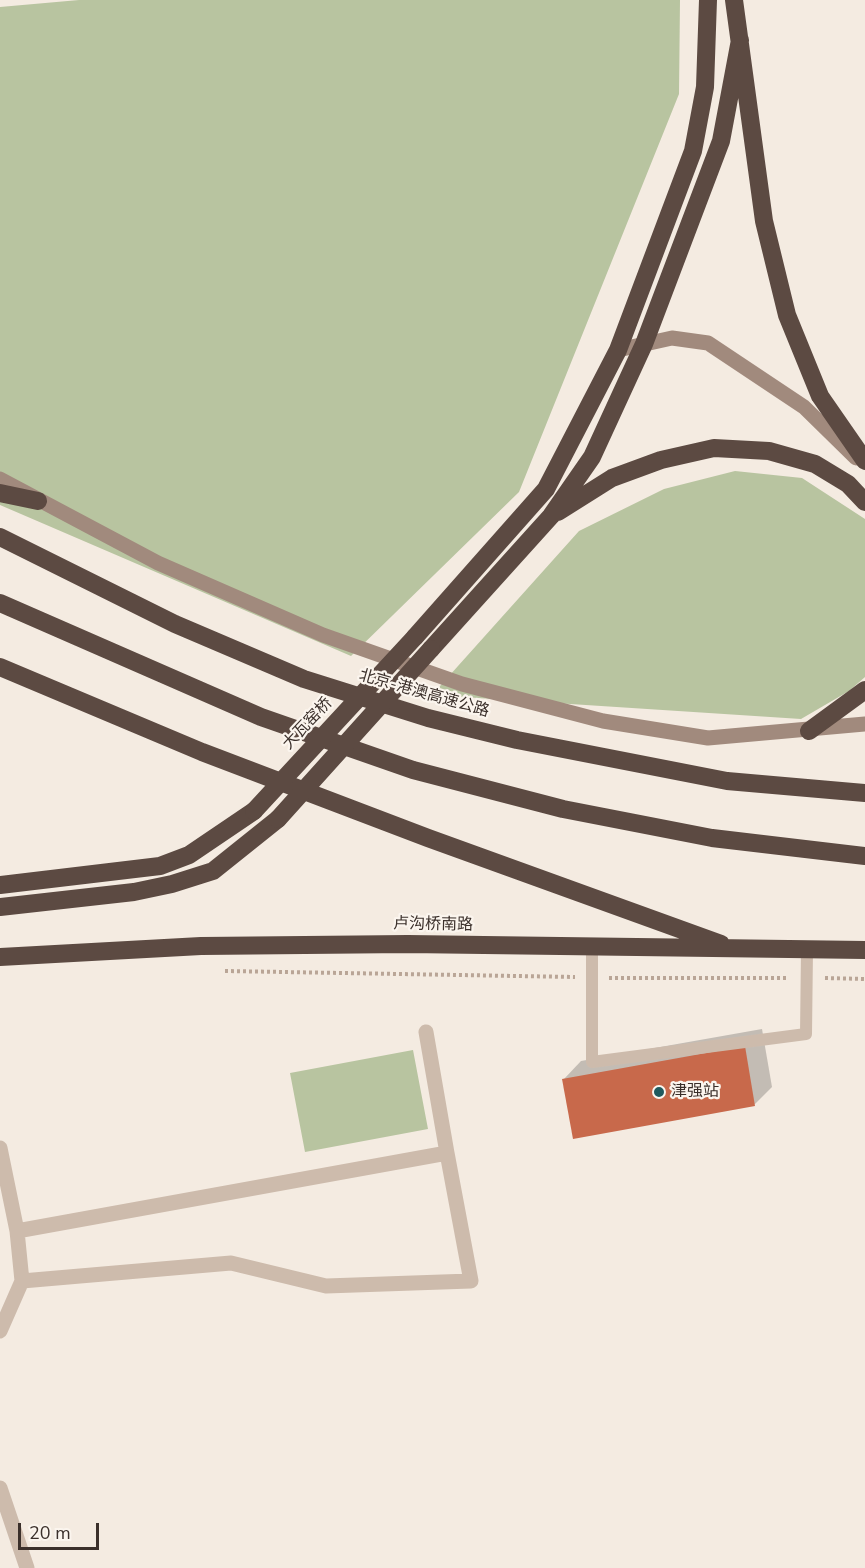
<!DOCTYPE html>
<meta charset="utf-8">
<style>
body{margin:0}
#map{position:relative;width:865px;height:1568px;overflow:hidden;background:#f4ebe1;font-family:"Nunito Sans",sans-serif}
canvas{display:block}
.scale{position:absolute;left:18px;top:1523px;width:81px;height:27px;box-sizing:border-box;border:3px solid #3b302b;border-top:0;padding-left:8px;font-size:18px;line-height:21px;white-space:nowrap;color:#3b302b;-webkit-text-stroke:4px #fbf5ee;paint-order:stroke}
</style>
<div id="map">
<canvas width="865" height="1568"></canvas>
<div class="scale">20 m</div>
</div>
<script>
const c = document.querySelector('canvas').getContext('2d');
c.lineJoin = 'round';
function fill(path, color) { c.fillStyle = color; c.fill(path, 'evenodd'); }
const toPath = rows => new Path2D(rows.map(r => 'M' + r).join(''));
function trace(path, color, width, dash) { c.strokeStyle = color; c.lineWidth = width; c.lineCap = dash ? 'butt' : 'round'; c.setLineDash(dash || []); c.stroke(path); }
function label(font, color, halo, rows, align = 'center') {
  c.font = font + ' "Nunito Sans","Noto Sans SC",sans-serif'; c.lineWidth = 4.5; c.setLineDash([]); c.textBaseline = 'middle'; c.strokeStyle = halo; c.fillStyle = color; for (const [text, x, y, turn = 0] of rows) {
    c.save(); c.translate(x, y); c.rotate((+turn || 0) * Math.PI / 180); c.textAlign = isNaN(turn) ? turn : align; if (halo) c.strokeText(text, 0, 0); c.fillText(text, 0, 0); c.restore();
  }
}
fill(toPath([
 [79,0,680,0,679,94,519,492,351,656,0,505,0,7],
 [735,471,802,478,865,519,865,677,849,691,801,719,432,695,579,531,664,489],
 [413,1050,428,1129,305,1152,290,1073]
]), '#b8c4a0');
fill(toPath([
 [762,1029,772,1087,755,1104,574,1137,564,1079,581,1061]
]), '#0003');
fill(toPath([
 [745,1046,755,1106,573,1139,562,1079]
]), '#c8694b');
trace(toPath([
 [225,971,575,977],
 [609,978,788,978],
 [825,978,865,979]
]), '#b9a596', 4, [3, 3]);
trace(toPath([
 [592,947,592,1062,806,1034,807,950]
]), '#cdbbac', 12);
trace(toPath([
 [0,1148,17,1231,447,1153,426,1032],
 [17,1231,22,1281,231,1263,326,1286,471,1281,447,1153],
 [0,1331,22,1281],
 [0,1488,27,1568]
]), '#cdbbac', 15);
trace(toPath([
 [618,350,672,338,708,343,804,407,856,458],
 [0,479,158,563,323,635,462,684,603,721,708,738,865,724]
]), '#a18a7d', 15);
trace(toPath([
 [734,0,764,221,787,315,820,396,865,461],
 [0,493,38,501],
 [558,512,612,478,661,460,714,448,769,451,815,464,848,484,865,502],
 [0,537,175,624,304,679,428,718,517,740,727,781,865,793],
 [0,603,261,717,413,770,563,809,712,838,865,856],
 [415,637,546,489,618,350,693,151,705,87,708,0],
 [431,649,551,516,592,457,644,344,721,141,740,40],
 [0,667,202,752,428,838,721,944],
 [809,731,865,690],
 [0,885,160,866,189,855,254,811],
 [0,907,134,892,172,884,213,871,278,819],
 [0,957,201,946,408,944,865,950]
]), '#5c4a42', 18);
trace(toPath([
 [254,811,415,637],
 [278,819,431,649]
]), '#5c4a42', 18);
for (const [x, y, r, color] of [
 [659,1092,6,"#1f5a5e"]
]) { const dot = new Path2D(); dot.arc(x, y, r, 0, 2 * Math.PI); c.fillStyle = color; c.fill(dot); trace(dot, '#fbf5ee', 2); }
label('16px', '#3b302b', '#fbf5ee', [
 ["北京-港澳高速公路",424,694,16],
 ["大瓦窑桥",308,724,-47],
 ["卢沟桥南路",433,925,1]
]);
label('16px', '#3b302b', '#fbf5ee', [
 ["津强站",671,1092]
], 'left');
</script>
